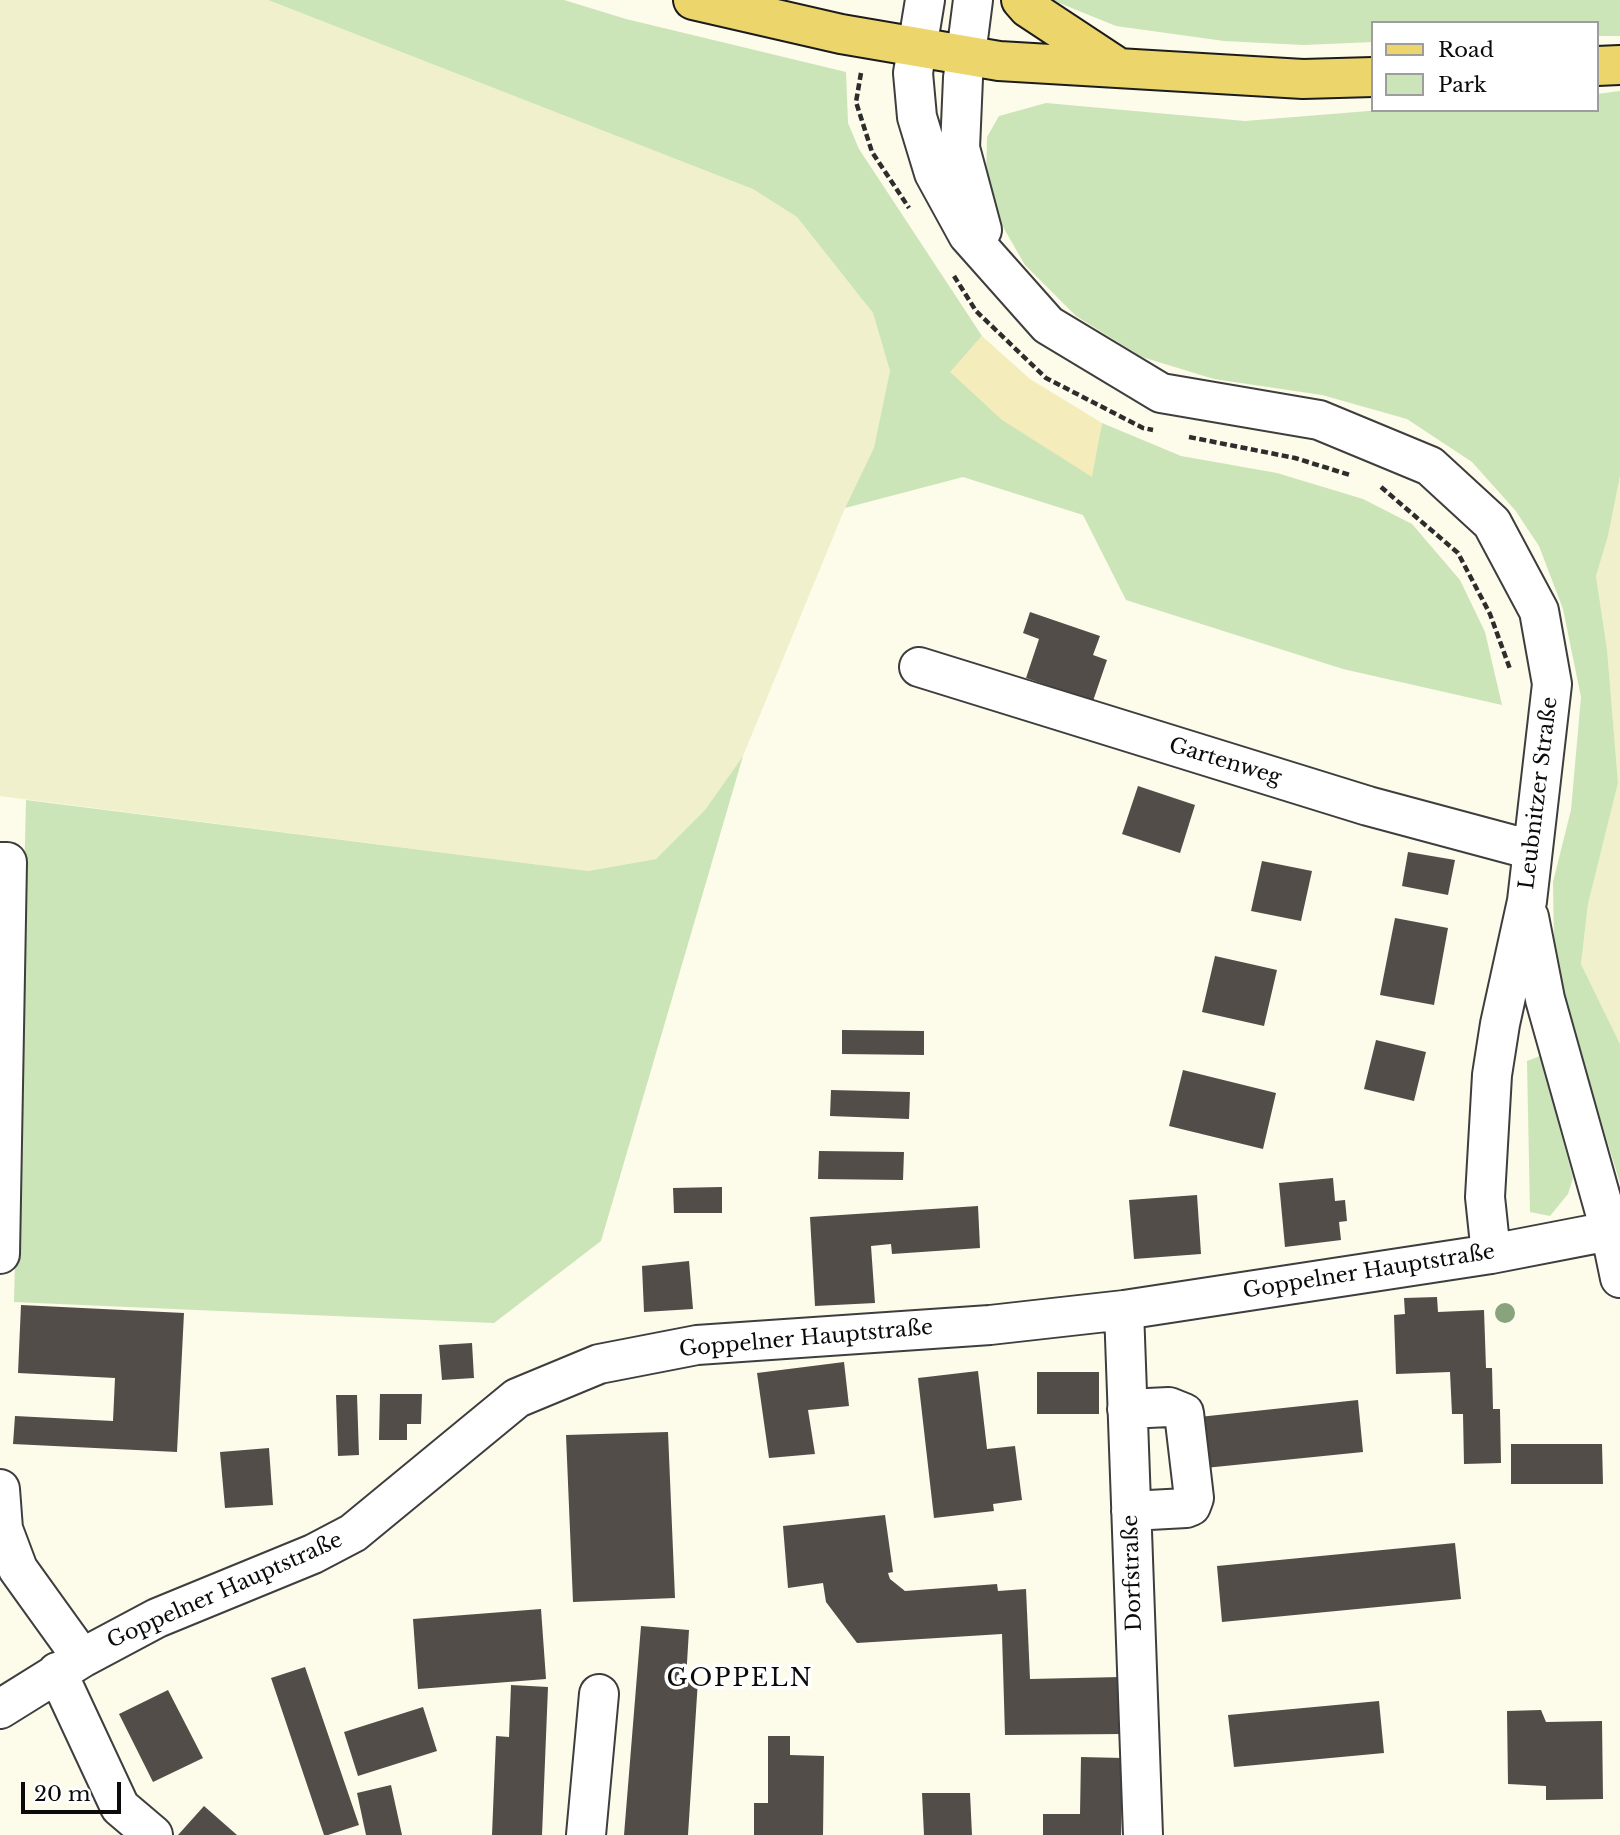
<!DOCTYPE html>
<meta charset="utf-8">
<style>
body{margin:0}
#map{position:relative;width:1620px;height:1835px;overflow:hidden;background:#fdfbea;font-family:"Libre Baskerville",serif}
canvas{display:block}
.legend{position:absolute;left:1371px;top:21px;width:228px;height:91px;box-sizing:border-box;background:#fff;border:2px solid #9d9d9d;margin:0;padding:9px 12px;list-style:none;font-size:21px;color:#0b0b0b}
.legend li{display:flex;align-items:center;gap:14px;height:35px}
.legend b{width:35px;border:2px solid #9d9d9d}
.scale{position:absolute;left:21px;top:1782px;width:100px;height:32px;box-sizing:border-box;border:4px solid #0b0b0b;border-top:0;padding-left:9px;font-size:21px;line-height:24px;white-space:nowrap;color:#0b0b0b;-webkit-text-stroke:5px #fff;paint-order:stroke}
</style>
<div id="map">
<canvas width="1620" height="1835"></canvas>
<ul class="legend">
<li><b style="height:9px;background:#ecd56b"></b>Road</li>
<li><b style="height:19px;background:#cbe4b8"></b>Park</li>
</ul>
<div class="scale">20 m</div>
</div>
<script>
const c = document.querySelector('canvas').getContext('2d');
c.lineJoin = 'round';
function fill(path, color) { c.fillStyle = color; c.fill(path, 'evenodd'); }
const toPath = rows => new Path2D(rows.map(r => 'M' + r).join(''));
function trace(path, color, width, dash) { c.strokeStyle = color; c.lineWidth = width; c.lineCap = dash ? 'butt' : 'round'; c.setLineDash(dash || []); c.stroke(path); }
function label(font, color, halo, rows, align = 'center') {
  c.font = font + ' "Libre Baskerville",serif'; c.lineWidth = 7; c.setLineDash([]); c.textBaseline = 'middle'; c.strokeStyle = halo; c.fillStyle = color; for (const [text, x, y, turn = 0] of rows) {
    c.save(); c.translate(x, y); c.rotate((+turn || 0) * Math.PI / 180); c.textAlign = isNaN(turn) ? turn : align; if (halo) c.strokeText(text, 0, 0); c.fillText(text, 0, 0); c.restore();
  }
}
fill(toPath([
 [0,0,268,0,754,189,797,217,873,313,890,371,876,445,845,508,743,756,705,810,656,859,588,871,0,796],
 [1620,476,1620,1044,1581,964,1588,904,1618,783,1607,649,1596,576,1608,536]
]), '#f0f0cd');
fill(toPath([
 [268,0,564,0,626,19,846,72,848,123,859,149,982,336,951,372,1091,476,1102,423,1181,456,1277,473,1363,499,1412,524,1460,580,1485,632,1502,705,1343,669,1126,600,1083,515,963,477,845,508,874,448,890,371,873,313,797,217,753,189],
 [1052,0,1620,0,1620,36,1597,36,1597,23,1373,23,1373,42,1304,45,1224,41,1116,26],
 [1620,91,1620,476,1608,536,1596,576,1607,649,1618,783,1588,904,1581,964,1620,1044,1620,1183,1566,1006,1554,943,1553,882,1571,810,1581,697,1563,609,1539,546,1515,510,1472,462,1407,419,1322,395,1214,379,1142,357,1076,316,1025,265,999,220,986,180,987,137,999,116,1046,103,1245,121,1381,110,1597,110,1597,94],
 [743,756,601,1241,494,1323,14,1302,26,800,588,871,656,859,705,810],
 [1540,1056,1573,1178,1568,1194,1550,1216,1530,1212,1527,1061]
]), '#cbe4b8');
fill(toPath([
 [982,336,1030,379,1102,423,1092,477,1002,420,950,372]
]), '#f4ecbb');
fill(toPath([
 [1030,612,1100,636,1093,655,1107,660,1093,701,1026,678,1039,639,1023,633],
 [1138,786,1195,805,1180,853,1122,834],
 [1408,852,1455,860,1448,895,1402,886],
 [1262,861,1312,871,1301,921,1251,911],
 [1395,918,1448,928,1434,1005,1380,995],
 [1215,956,1277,970,1264,1026,1202,1012],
 [842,1030,924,1031,924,1055,842,1054],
 [1376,1040,1426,1052,1414,1101,1364,1089],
 [1183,1070,1276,1093,1263,1149,1169,1126],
 [831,1090,910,1092,909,1119,830,1116],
 [819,1151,904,1152,903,1180,818,1179],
 [1333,1178,1335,1201,1345,1200,1347,1221,1339,1222,1341,1240,1285,1247,1279,1183],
 [722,1187,722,1213,674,1213,673,1188],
 [1197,1195,1201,1254,1134,1259,1129,1200],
 [978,1206,980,1248,892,1254,891,1244,871,1246,875,1303,815,1306,810,1217],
 [689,1261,693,1309,644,1312,642,1266],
 [1437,1297,1438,1312,1484,1310,1486,1368,1492,1368,1493,1409,1500,1409,1501,1463,1464,1464,1463,1414,1452,1414,1450,1372,1396,1374,1394,1315,1405,1314,1404,1298],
 [21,1305,184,1313,177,1452,13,1444,15,1416,113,1421,115,1378,18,1373],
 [472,1343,474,1378,442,1380,439,1345],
 [844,1362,849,1406,808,1410,815,1454,769,1458,757,1373],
 [978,1371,987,1449,1015,1446,1022,1500,993,1504,994,1511,934,1518,918,1378],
 [1037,1372,1099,1372,1099,1414,1037,1414],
 [380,1394,422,1394,421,1424,407,1424,407,1440,379,1440],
 [336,1395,357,1395,359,1455,338,1456],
 [1358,1400,1363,1452,1205,1468,1199,1417],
 [668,1432,675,1598,573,1602,566,1435],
 [1511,1444,1602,1444,1603,1484,1511,1484],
 [269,1448,273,1505,225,1508,220,1452],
 [885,1515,893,1572,888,1573,890,1579,905,1591,997,1584,998,1591,1026,1589,1030,1679,1121,1677,1122,1734,1005,1735,1002,1634,857,1643,826,1602,823,1583,788,1588,783,1526],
 [1455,1543,1461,1599,1222,1622,1217,1566],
 [541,1609,546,1679,418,1689,413,1619],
 [641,1626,689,1630,686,1679,698,1680,688,1835,624,1835],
 [305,1667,359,1825,328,1835,324,1835,271,1678],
 [511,1685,548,1687,542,1835,492,1835,496,1736,509,1737],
 [168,1690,203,1758,153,1782,119,1714],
 [1379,1701,1384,1753,1234,1767,1228,1715],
 [423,1707,437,1751,358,1776,344,1732],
 [1541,1710,1546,1722,1602,1721,1603,1799,1546,1800,1546,1786,1508,1784,1507,1711],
 [768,1736,790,1736,790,1755,824,1756,823,1835,754,1835,754,1803,768,1803],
 [1081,1757,1123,1758,1121,1835,1043,1835,1043,1814,1080,1814],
 [391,1785,402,1835,366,1835,357,1793],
 [922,1793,970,1793,972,1835,924,1835],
 [204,1806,237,1835,178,1835]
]), '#524d48');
const minor = toPath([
 [925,0,913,73,917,117,934,173,968,235,1048,325,1161,393,1319,420,1430,466,1492,523,1539,611,1552,684,1527,901,1500,1024,1492,1075,1485,1197,1491,1254],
 [973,0,963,78,960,148,982,230],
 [919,667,1368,806,1532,850],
 [0,862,7,862,0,1254],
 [1529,917,1545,999,1610,1230,1620,1278],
 [1124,1310,1143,1835],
 [1127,1409,1169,1407,1184,1413,1194,1498,1191,1506,1186,1508,1131,1511],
 [0,1489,3,1529,18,1569,82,1658],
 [57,1672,120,1807,153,1835],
 [0,1709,82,1658,157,1618,313,1554,353,1533,517,1398,599,1364,697,1345,990,1325,1124,1310,1491,1254,1620,1229],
 [586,1835,599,1694]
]);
const major = toPath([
 [693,0,841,34,999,61,1303,79,1373,77],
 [1021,0,1028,8,1116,66],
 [1597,66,1620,65]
]);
trace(minor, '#3e3e3e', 42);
trace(major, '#1c1c1c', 42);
trace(toPath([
 [861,73,856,102,872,152,909,208],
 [954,276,976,311,1046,378,1143,428,1153,430],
 [1189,437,1295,458,1350,475],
 [1381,487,1458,553,1490,614,1510,669]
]), '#2d2d2d', 4.5, [7, 3.5]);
trace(minor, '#fff', 38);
trace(major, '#ecd56b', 38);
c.fillStyle = '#89a37c';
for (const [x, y] of [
 [1505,1313]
]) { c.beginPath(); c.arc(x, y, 10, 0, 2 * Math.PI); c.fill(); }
label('21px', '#0b0b0b', '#fff', [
 ["Gartenweg",1225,762,17],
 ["Leubnitzer Straße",1539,793,-83],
 ["Goppelner Hauptstraße",1369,1272,-9],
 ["Goppelner Hauptstraße",806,1339,-5],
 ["Dorfstraße",1133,1573,-92],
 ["Goppelner Hauptstraße",225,1591,-24]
]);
c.letterSpacing = '2px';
label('24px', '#0b0b0b', '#fff', [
 ["GOPPELN",740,1679]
]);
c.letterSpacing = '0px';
</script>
